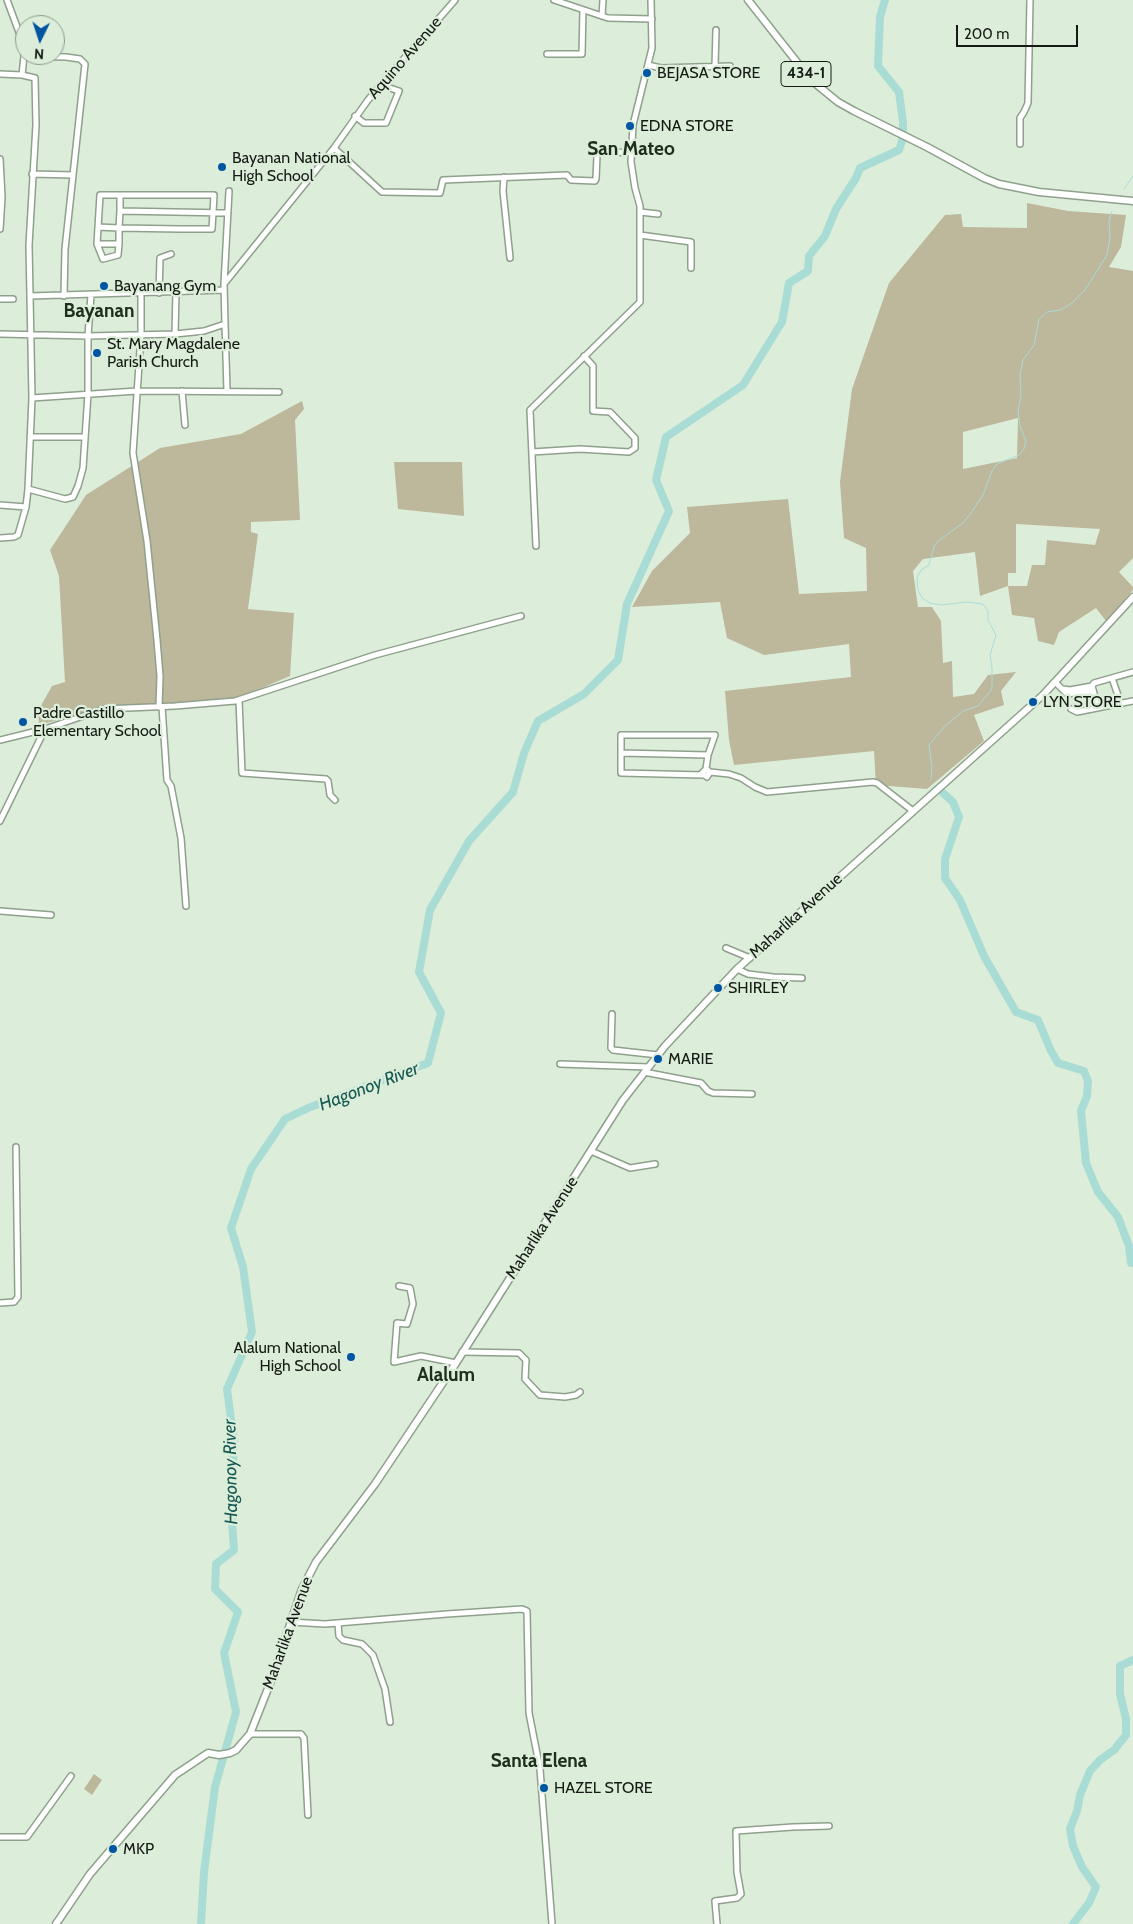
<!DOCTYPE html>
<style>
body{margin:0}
#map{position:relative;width:1133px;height:1924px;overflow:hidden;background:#dceeda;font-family:Cabin,sans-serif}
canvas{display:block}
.north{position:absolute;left:15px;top:15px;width:50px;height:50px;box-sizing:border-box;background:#dceeda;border:1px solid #8c9a8b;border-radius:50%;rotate:184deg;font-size:14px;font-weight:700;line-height:20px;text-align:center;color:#151b14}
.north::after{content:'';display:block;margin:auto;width:18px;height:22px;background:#0055a3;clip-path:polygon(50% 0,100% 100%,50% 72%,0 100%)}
.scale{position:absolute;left:956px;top:25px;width:122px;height:22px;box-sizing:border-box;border:2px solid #151b14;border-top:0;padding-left:6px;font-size:15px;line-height:18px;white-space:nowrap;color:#151b14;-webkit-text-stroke:4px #dceeda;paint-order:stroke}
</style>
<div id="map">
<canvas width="1133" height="1924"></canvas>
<div class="north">N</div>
<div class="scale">200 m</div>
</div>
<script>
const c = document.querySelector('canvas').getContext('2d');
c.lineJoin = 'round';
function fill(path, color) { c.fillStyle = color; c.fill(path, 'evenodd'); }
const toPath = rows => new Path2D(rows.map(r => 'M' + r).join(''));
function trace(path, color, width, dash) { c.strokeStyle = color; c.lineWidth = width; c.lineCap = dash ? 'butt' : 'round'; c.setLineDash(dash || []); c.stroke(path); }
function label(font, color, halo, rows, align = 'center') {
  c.font = font + ' Cabin,sans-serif'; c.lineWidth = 4.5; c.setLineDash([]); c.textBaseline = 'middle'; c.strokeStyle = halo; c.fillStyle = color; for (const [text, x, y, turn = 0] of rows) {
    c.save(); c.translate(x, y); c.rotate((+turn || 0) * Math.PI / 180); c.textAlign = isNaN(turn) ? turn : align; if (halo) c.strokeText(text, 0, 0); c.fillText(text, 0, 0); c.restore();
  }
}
fill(toPath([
 [1027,203,1068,211,1126,215,1121,247,1109,267,1133,271,1133,558,1119,572,1133,587,1133,590,1106,621,1096,608,1059,632,1054,645,1038,641,1034,618,1012,615,1008,586,980,596,975,552,923,559,913,571,918,607,932,607,941,621,943,663,952,661,953,697,974,694,988,675,1016,672,1001,691,1004,705,974,715,984,741,927,789,876,785,874,751,734,765,729,740,725,691,851,677,849,644,764,655,727,638,720,602,632,607,652,571,690,533,687,507,788,499,799,594,867,591,866,548,844,538,840,482,852,389,889,283,945,215,961,214,963,227,1027,228],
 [1018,418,1017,458,963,469,963,432],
 [1016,524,1100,529,1095,545,1047,540,1045,565,1032,565,1027,586,1008,586,1008,573,1016,573],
 [302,401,304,409,295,420,300,520,251,522,251,532,258,534,248,609,294,613,290,676,236,699,105,707,39,725,38,711,52,686,65,682,59,576,50,550,86,495,160,448,241,434],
 [394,462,462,462,464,516,398,509],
 [94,1774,102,1780,92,1795,84,1789]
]), '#bdb79b');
trace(toPath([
 [1124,189,1133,176],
 [931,780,932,767,929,745,944,727,963,711,978,706,992,689,992,667,990,655,996,635,988,620,988,611,983,604,967,602,941,605,930,603,922,598,918,590,917,578,921,570,929,565,934,547,938,541,963,523,971,513,983,495,992,471,997,464,1019,455,1024,449,1026,441,1020,426,1018,410,1021,396,1020,375,1023,360,1034,345,1039,319,1047,312,1060,310,1072,303,1085,290,1107,255,1110,237,1109,221,1112,211]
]), '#aadcd6', 1);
trace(toPath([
 [943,793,953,802,959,817,945,859,945,878,960,900,984,956,1016,1012,1038,1020,1051,1051,1058,1063,1084,1071,1088,1081,1087,1096,1081,1111,1086,1163,1098,1192,1118,1217,1129,1246,1131,1263,1133,1263],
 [201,1924,204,1872,215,1787,236,1712,224,1653,238,1612,215,1589,216,1564,234,1550,231,1507,234,1442,227,1389,252,1332,243,1267,231,1228,251,1169,285,1119,308,1108,428,1063,441,1013,419,972,430,910,469,841,513,792,524,753,538,721,584,694,618,660,627,604,669,511,656,480,666,437,743,385,782,322,789,283,808,271,809,256,825,236,836,209,856,178,860,168,899,150,903,138,903,122,899,92,878,66,880,17,885,0],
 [1073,1924,1089,1903,1096,1887,1082,1867,1073,1846,1070,1829,1077,1811,1080,1795,1090,1771,1100,1760,1114,1750,1126,1735,1126,1719,1120,1694,1120,1666,1133,1660]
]), '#aadcd6', 8);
const minor = toPath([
 [554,0,608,18,652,19],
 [602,16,603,0],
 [547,54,582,54,583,10],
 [24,56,66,57,80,59,85,64,65,249,64,296],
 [648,65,661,68,730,66],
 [715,66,716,30],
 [0,74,22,75],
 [355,116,364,123,386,123,399,91,381,85],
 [1020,144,1020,118,1024,112,1028,103,1030,0],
 [334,148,382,192,440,193,443,180,567,175,571,180,595,181,596,179,597,155,599,153,632,152],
 [0,159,2,197,0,229],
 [32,174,73,175],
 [504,177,503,191,510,258],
 [120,211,228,213],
 [640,212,658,214],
 [98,227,119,228,180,229,212,229,214,195,100,195,97,244,103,259,118,255,119,244,119,228,120,211,120,195],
 [640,235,691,242,691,268],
 [97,244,119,244],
 [224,284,229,191],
 [159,293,160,258,171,254],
 [141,294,141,335,133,453,147,541,157,640,160,676,159,707],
 [30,296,224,290],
 [0,299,13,299],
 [225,324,227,391],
 [0,334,88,336,175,334,204,331,225,324,224,284,334,148,368,100,455,0],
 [175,334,176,292],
 [182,391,185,425],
 [32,398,137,391,279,392],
 [30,437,85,437],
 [532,452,580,449,629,452,635,448,635,438,610,412,593,411,593,366,584,356],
 [28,489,65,499,73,497,78,486,83,468,88,394,88,336,91,295],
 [0,505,26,507],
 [0,538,14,537,18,535,26,507,28,489,32,398,29,245,36,125,35,78,22,75,24,56,23,43,7,0],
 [536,546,530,410,640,302,640,206,635,188,631,162,633,125,652,48,651,0],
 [1112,678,1121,704],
 [1055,682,1067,694,1093,691],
 [1063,689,1070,690,1092,686],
 [239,700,242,773,326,779,328,781,330,795,335,800],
 [162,707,167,780,171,786,181,838,186,906],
 [1098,708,1092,686,1094,683,1133,672],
 [1071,709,1077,712,1133,701],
 [0,740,45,729,104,709,175,706,235,701,375,655,521,616],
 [621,753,708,755],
 [710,772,707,777,702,773,706,769,710,772,729,774,741,778,755,787,767,792,873,782,877,783,913,811],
 [703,775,621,773,621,735,715,735,708,755,706,769],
 [0,821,45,729],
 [0,911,51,915],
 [726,948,750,958],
 [737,969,748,974,773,977,802,978],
 [612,1014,611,1048,613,1050,658,1055],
 [560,1064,648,1067],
 [644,1072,701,1083,708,1091,713,1093,752,1094],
 [591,1151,630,1168,655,1164],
 [399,1286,410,1288,413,1304,407,1324,397,1323,394,1362,421,1356,456,1363],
 [0,1303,14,1302,18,1297,16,1147],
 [462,1352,519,1353,526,1360,525,1379,540,1395,565,1397,576,1395,580,1392],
 [291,1622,325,1624,447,1614,522,1609,527,1611,529,1713,540,1769,552,1924],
 [338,1623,339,1636,343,1640,362,1644,373,1655,385,1689,390,1722],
 [250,1734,301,1734,304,1738,308,1815],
 [0,1837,27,1837,71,1776],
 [717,1924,715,1901,737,1898,741,1894,737,1872,736,1831,793,1827,829,1826]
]);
const major = toPath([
 [748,0,811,80,838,102,854,111,927,147,984,178,999,184,1039,192,1133,201],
 [56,1924,90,1874,175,1775,208,1753,219,1755,230,1753,236,1750,250,1734,271,1681,302,1589,316,1562,375,1484,456,1363,623,1100,665,1046,737,969,1043,695,1133,597]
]);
trace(minor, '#8fa08d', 8);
trace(major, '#8fa08d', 9);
trace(minor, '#fff', 5);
trace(major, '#fff', 6);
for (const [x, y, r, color] of [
 [647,73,5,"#0055a3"],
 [630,126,5,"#0055a3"],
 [222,167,5,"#0055a3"],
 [104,286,5,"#0055a3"],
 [97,353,5,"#0055a3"],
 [1033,702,5,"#0055a3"],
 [23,722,5,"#0055a3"],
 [718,988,5,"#0055a3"],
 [658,1059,5,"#0055a3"],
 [351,1357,5,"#0055a3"],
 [544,1788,5,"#0055a3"],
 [113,1849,5,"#0055a3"]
]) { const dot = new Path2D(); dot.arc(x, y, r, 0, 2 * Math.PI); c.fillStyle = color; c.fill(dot); trace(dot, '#dceeda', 2); }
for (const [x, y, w] of [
 [806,74,50]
]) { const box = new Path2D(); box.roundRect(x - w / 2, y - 12.5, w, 25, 4); c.fillStyle = '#dceeda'; c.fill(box); trace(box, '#151b14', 1); }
label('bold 15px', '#151b14', null, [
 ["434-1",806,74]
]);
label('16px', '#151b14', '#dceeda', [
 ["Aquino Avenue",405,58,-49],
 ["Maharlika Avenue",796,916,-42],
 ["Maharlika Avenue",542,1228,-57],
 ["Maharlika Avenue",288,1633,-70]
]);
label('16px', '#151b14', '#dceeda', [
 ["BEJASA STORE",657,73],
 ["EDNA STORE",640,126],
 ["Bayanan National",232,158],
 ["High School",232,176],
 ["Bayanang Gym",114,286],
 ["St. Mary Magdalene",107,344],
 ["Parish Church",107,362],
 ["LYN STORE",1043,702],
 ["Padre Castillo",33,713],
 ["Elementary School",33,731],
 ["SHIRLEY",728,988],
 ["MARIE",668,1059],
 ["Alalum National",341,1348,"right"],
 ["High School",341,1366,"right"],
 ["HAZEL STORE",554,1788],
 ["MKP",123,1849]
], 'left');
label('italic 18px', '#155953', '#dceeda', [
 ["Hagonoy River",369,1087,-21],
 ["Hagonoy River",231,1472,-91]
]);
label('bold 19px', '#202e1e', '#dceeda', [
 ["San Mateo",631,149],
 ["Bayanan",99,311],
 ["Alalum",446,1375],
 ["Santa Elena",539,1761]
]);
</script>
